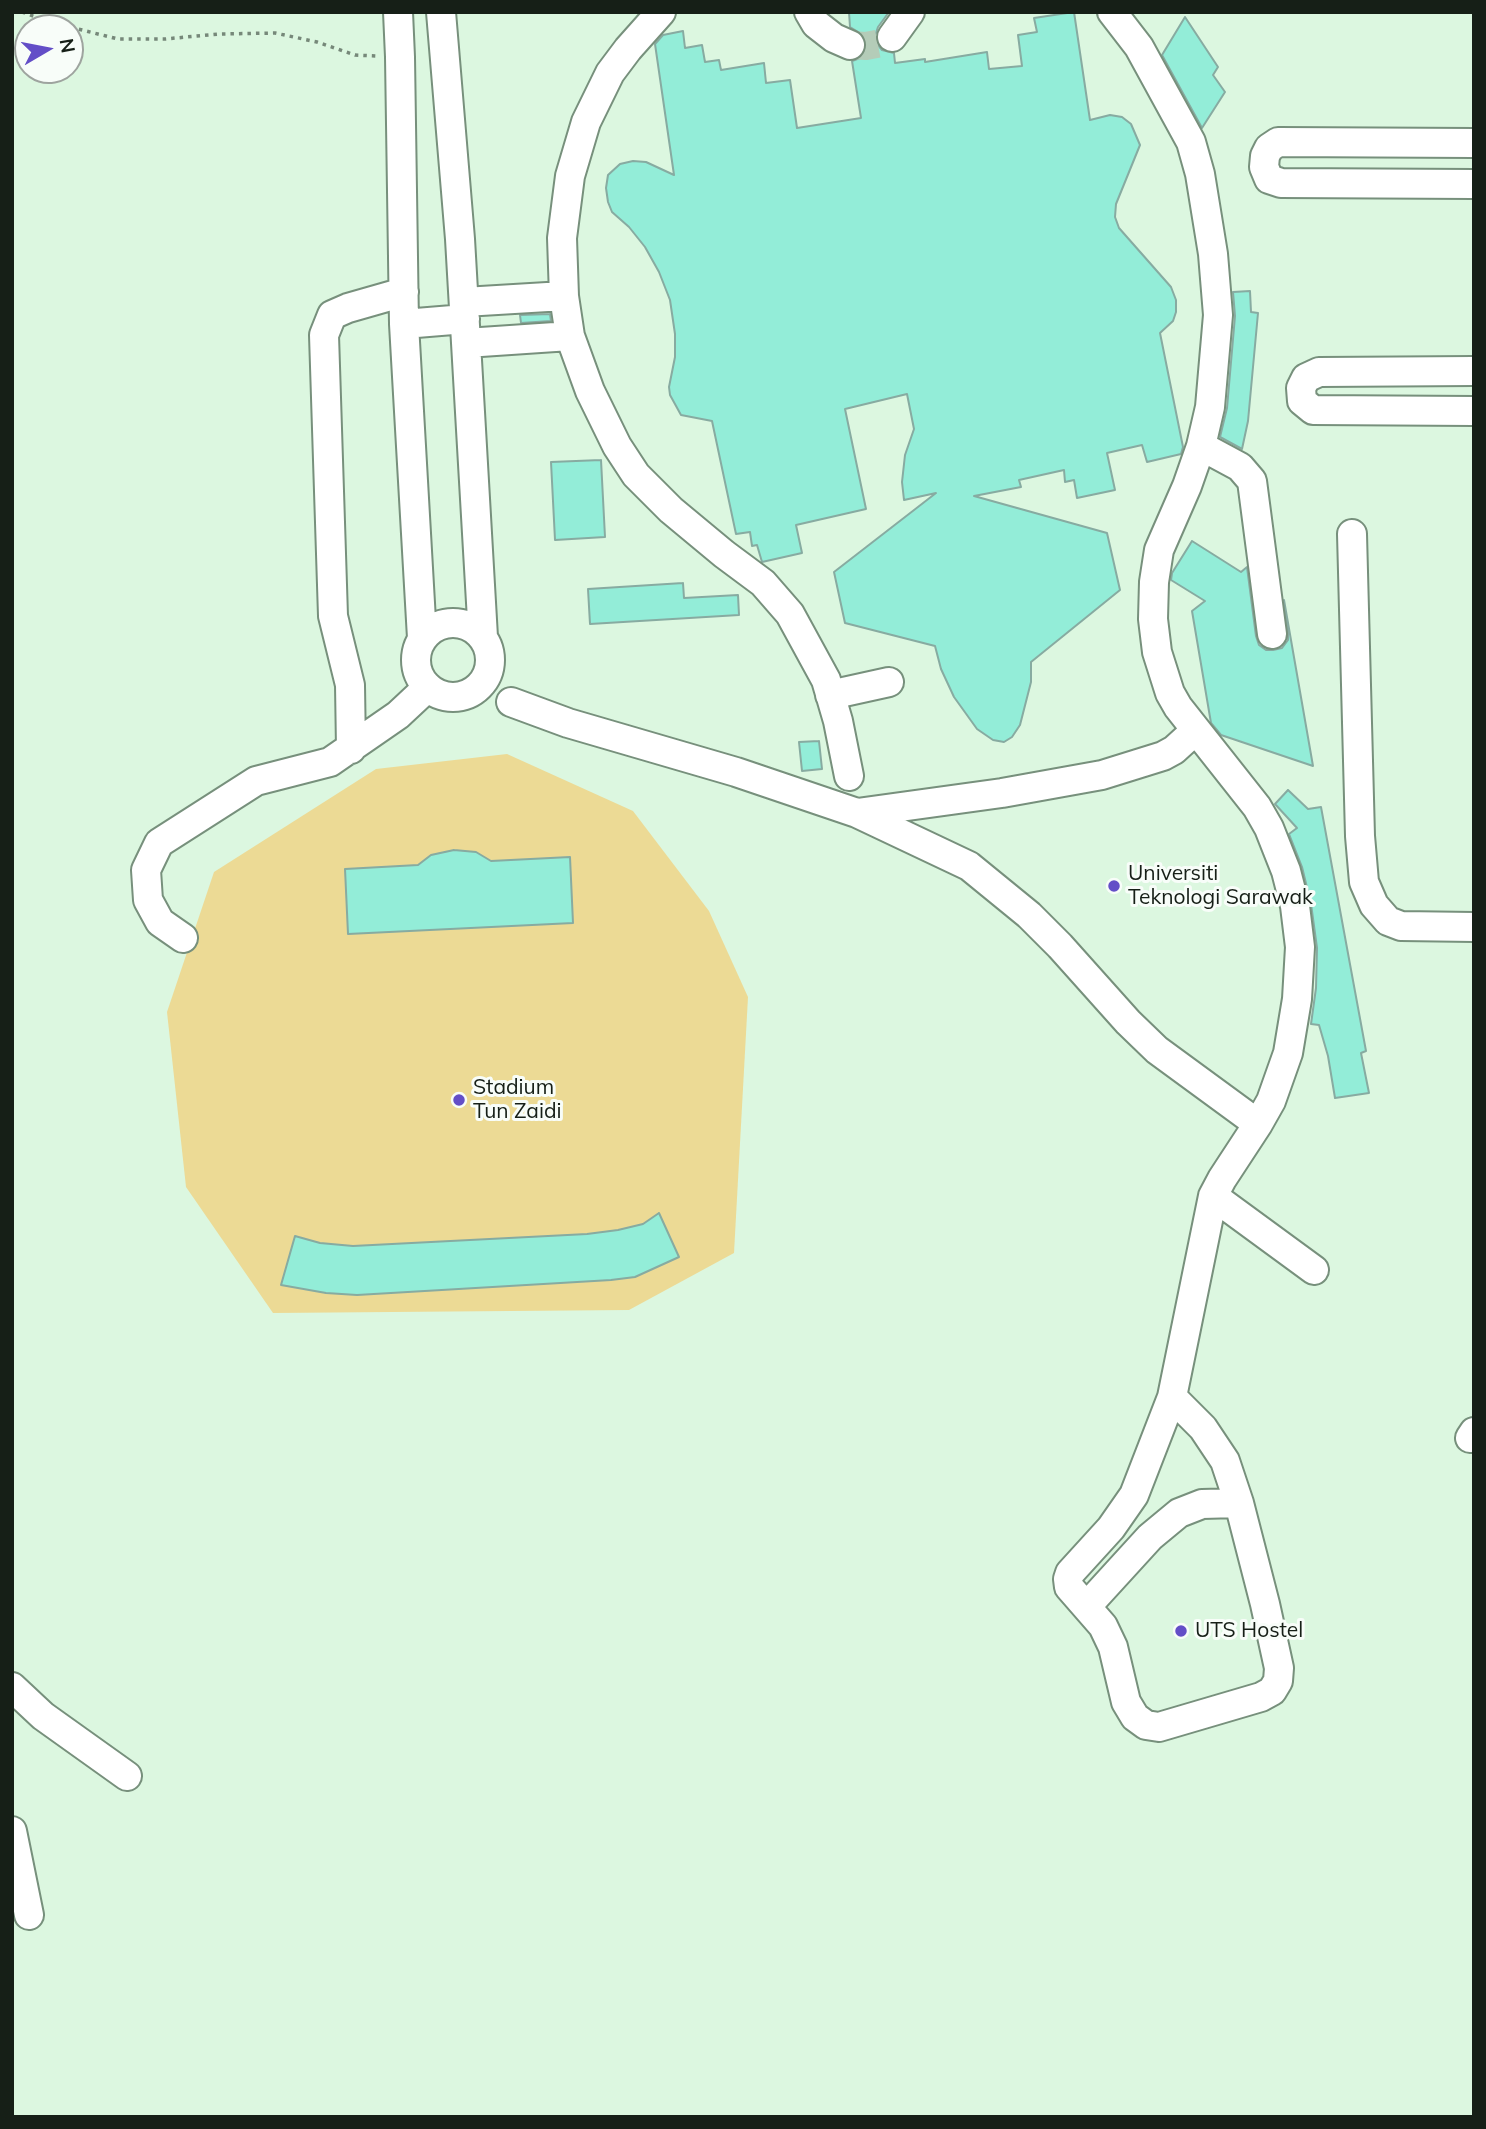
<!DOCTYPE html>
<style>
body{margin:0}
#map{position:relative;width:1486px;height:2129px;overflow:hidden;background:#dcf7e0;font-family:Mulish,sans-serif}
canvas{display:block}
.frame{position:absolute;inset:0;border:14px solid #161f17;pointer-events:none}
.north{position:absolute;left:14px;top:14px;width:70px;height:70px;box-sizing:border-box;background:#f8fdf9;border:2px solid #9ea49f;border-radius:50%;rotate:80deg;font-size:19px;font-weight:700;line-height:28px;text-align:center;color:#161f17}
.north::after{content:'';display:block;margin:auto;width:24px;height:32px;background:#634ec7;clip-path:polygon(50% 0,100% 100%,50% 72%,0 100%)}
</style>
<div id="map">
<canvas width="1486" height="2129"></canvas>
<div class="frame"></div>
<div class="north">N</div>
</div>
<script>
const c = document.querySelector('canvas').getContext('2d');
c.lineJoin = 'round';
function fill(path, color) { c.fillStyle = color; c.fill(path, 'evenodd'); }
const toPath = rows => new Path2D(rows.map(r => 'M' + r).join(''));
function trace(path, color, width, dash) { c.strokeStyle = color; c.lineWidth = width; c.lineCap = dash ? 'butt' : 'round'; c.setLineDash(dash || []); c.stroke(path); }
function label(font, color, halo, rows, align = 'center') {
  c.font = font + ' Mulish,sans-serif'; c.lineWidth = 6; c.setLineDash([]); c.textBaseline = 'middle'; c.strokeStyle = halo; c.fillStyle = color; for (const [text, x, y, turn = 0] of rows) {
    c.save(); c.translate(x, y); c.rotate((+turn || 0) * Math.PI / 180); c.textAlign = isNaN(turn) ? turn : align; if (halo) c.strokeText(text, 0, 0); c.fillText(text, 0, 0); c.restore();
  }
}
fill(toPath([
 [507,754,633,811,709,911,748,997,734,1253,629,1310,273,1313,186,1187,167,1012,214,872,376,769]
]), '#ecda95');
const building = toPath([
 [849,12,889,12,878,27,875,36,877,44,882,50,894,53,895,63,925,59,925,62,987,52,989,69,1022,66,1018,35,1037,32,1034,18,1074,12,1090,120,1110,115,1122,117,1131,124,1140,145,1116,204,1115,217,1119,228,1171,287,1176,300,1176,312,1173,321,1160,333,1183,447,1181,454,1147,462,1142,445,1107,453,1115,490,1077,498,1074,480,1065,482,1064,470,1019,480,1021,487,974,496,1107,533,1120,590,1031,662,1031,682,1020,725,1012,737,1004,742,993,740,977,729,954,697,941,669,935,646,845,623,834,572,936,493,904,500,902,482,905,455,914,429,907,394,845,409,866,509,796,525,802,553,762,562,757,545,752,546,750,532,736,534,712,421,681,415,670,395,669,387,675,357,675,334,670,300,659,272,645,247,629,227,612,212,608,202,606,188,608,175,620,164,633,161,646,162,674,175,655,44,663,35,683,31,685,48,702,45,705,62,719,60,721,70,764,63,766,83,790,80,797,128,861,118,852,61,860,58,865,52,867,44,863,35,850,27,849,12],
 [1185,17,1218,67,1213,75,1225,92,1202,128,1162,55,1185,17],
 [1250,291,1251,312,1258,313,1248,421,1242,449,1220,437,1227,408,1235,316,1233,292,1250,291],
 [550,314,551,321,521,323,520,315,550,314],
 [601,460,605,537,555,540,551,462,601,460],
 [1192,541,1241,572,1247,567,1256,636,1259,645,1266,650,1273,650,1282,648,1288,640,1288,632,1284,600,1313,766,1221,735,1211,723,1192,611,1205,601,1171,580,1172,573,1192,541],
 [683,583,684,598,738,595,739,615,590,624,588,589,683,583],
 [819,741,822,769,802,771,799,742,819,741],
 [1288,790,1308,809,1321,807,1366,1051,1361,1053,1369,1093,1335,1098,1328,1056,1319,1025,1311,1024,1316,988,1317,948,1311,904,1302,867,1289,834,1297,828,1275,804,1288,790],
 [454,850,476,852,491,861,570,857,573,923,348,934,345,869,418,865,431,855,454,850],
 [659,1213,679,1257,635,1277,611,1280,357,1295,326,1293,281,1285,295,1236,320,1243,353,1246,587,1234,618,1230,643,1224,659,1213]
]);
fill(building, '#93edd8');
trace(building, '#87aba1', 2);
trace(toPath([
 [850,45,866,46,881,43,892,37]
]), '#b4ccb8', 28, [28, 14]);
const minor = toPath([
 [398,12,400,57,404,324,422,638],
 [441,12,460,239,483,637],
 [661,12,628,49,610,73,586,122,570,176,562,238,564,296,570,336,590,391,617,446,636,475,671,510,724,554,763,583,790,614,826,680,838,721,849,776],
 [809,12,816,24,834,38,850,45],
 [1112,12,1139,47,1191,142,1200,174,1213,254,1218,315,1210,407,1201,446,1187,486,1159,550,1154,582,1153,619,1157,652,1170,693,1178,707,1257,807,1269,828,1286,871,1295,906,1300,947,1297,999,1288,1053,1271,1101,1258,1124,1222,1179,1213,1196,1172,1397,1203,1428,1225,1461,1239,1503,1265,1604,1279,1668,1278,1681,1272,1691,1261,1697,1159,1727,1146,1725,1135,1717,1126,1702,1113,1647,1103,1626,1069,1587,1068,1579,1070,1573,1111,1528,1134,1495,1172,1397],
 [892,37,910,12],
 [1474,143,1278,142,1269,148,1265,156,1264,167,1269,179,1281,183,1474,184],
 [464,302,564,296],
 [404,324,465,319],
 [466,343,570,336],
 [1474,371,1319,372,1306,378,1301,388,1302,401,1313,410,1474,411],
 [1201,446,1240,467,1252,481,1272,634],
 [1352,534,1360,836,1364,882,1374,905,1388,921,1401,926,1474,927],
 '416 660a37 37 0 1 1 74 0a37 37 0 1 1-74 0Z',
 [830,695,889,682],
 [511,702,568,723,736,772,857,813,969,866,1029,915,1060,946,1128,1022,1157,1050,1258,1124],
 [351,749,350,685,333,616,324,335,332,315,348,308,404,292],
 [857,813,1002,793,1102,775,1163,756,1174,750,1196,730],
 [183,938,160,922,148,900,146,870,159,843,256,781,330,762,398,715,428,687],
 [1213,1196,1314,1270],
 [1470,1438,1474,1432],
 [1087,1606,1150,1537,1179,1513,1202,1504,1239,1503],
 [12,1687,43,1716,127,1776],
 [12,1831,29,1915]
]);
trace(minor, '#77907c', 32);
trace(toPath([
 [22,12,50,22,118,39,165,39,219,34,275,33,317,42,355,55,377,56]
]), '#768879', 3.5, [3.5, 5]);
trace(minor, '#fff', 28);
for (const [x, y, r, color] of [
 [1114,886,7,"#634ec7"],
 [459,1100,7,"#634ec7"],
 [1181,1631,7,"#634ec7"]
]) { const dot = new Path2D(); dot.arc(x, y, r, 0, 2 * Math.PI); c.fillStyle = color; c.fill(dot); trace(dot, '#f8fdf9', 2.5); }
label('21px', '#161f17', '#f8fdf9', [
 ["Universiti",1128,874],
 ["Teknologi Sarawak",1128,898],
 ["Stadium",473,1088],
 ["Tun Zaidi",473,1112],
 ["UTS Hostel",1195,1631]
], 'left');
</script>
